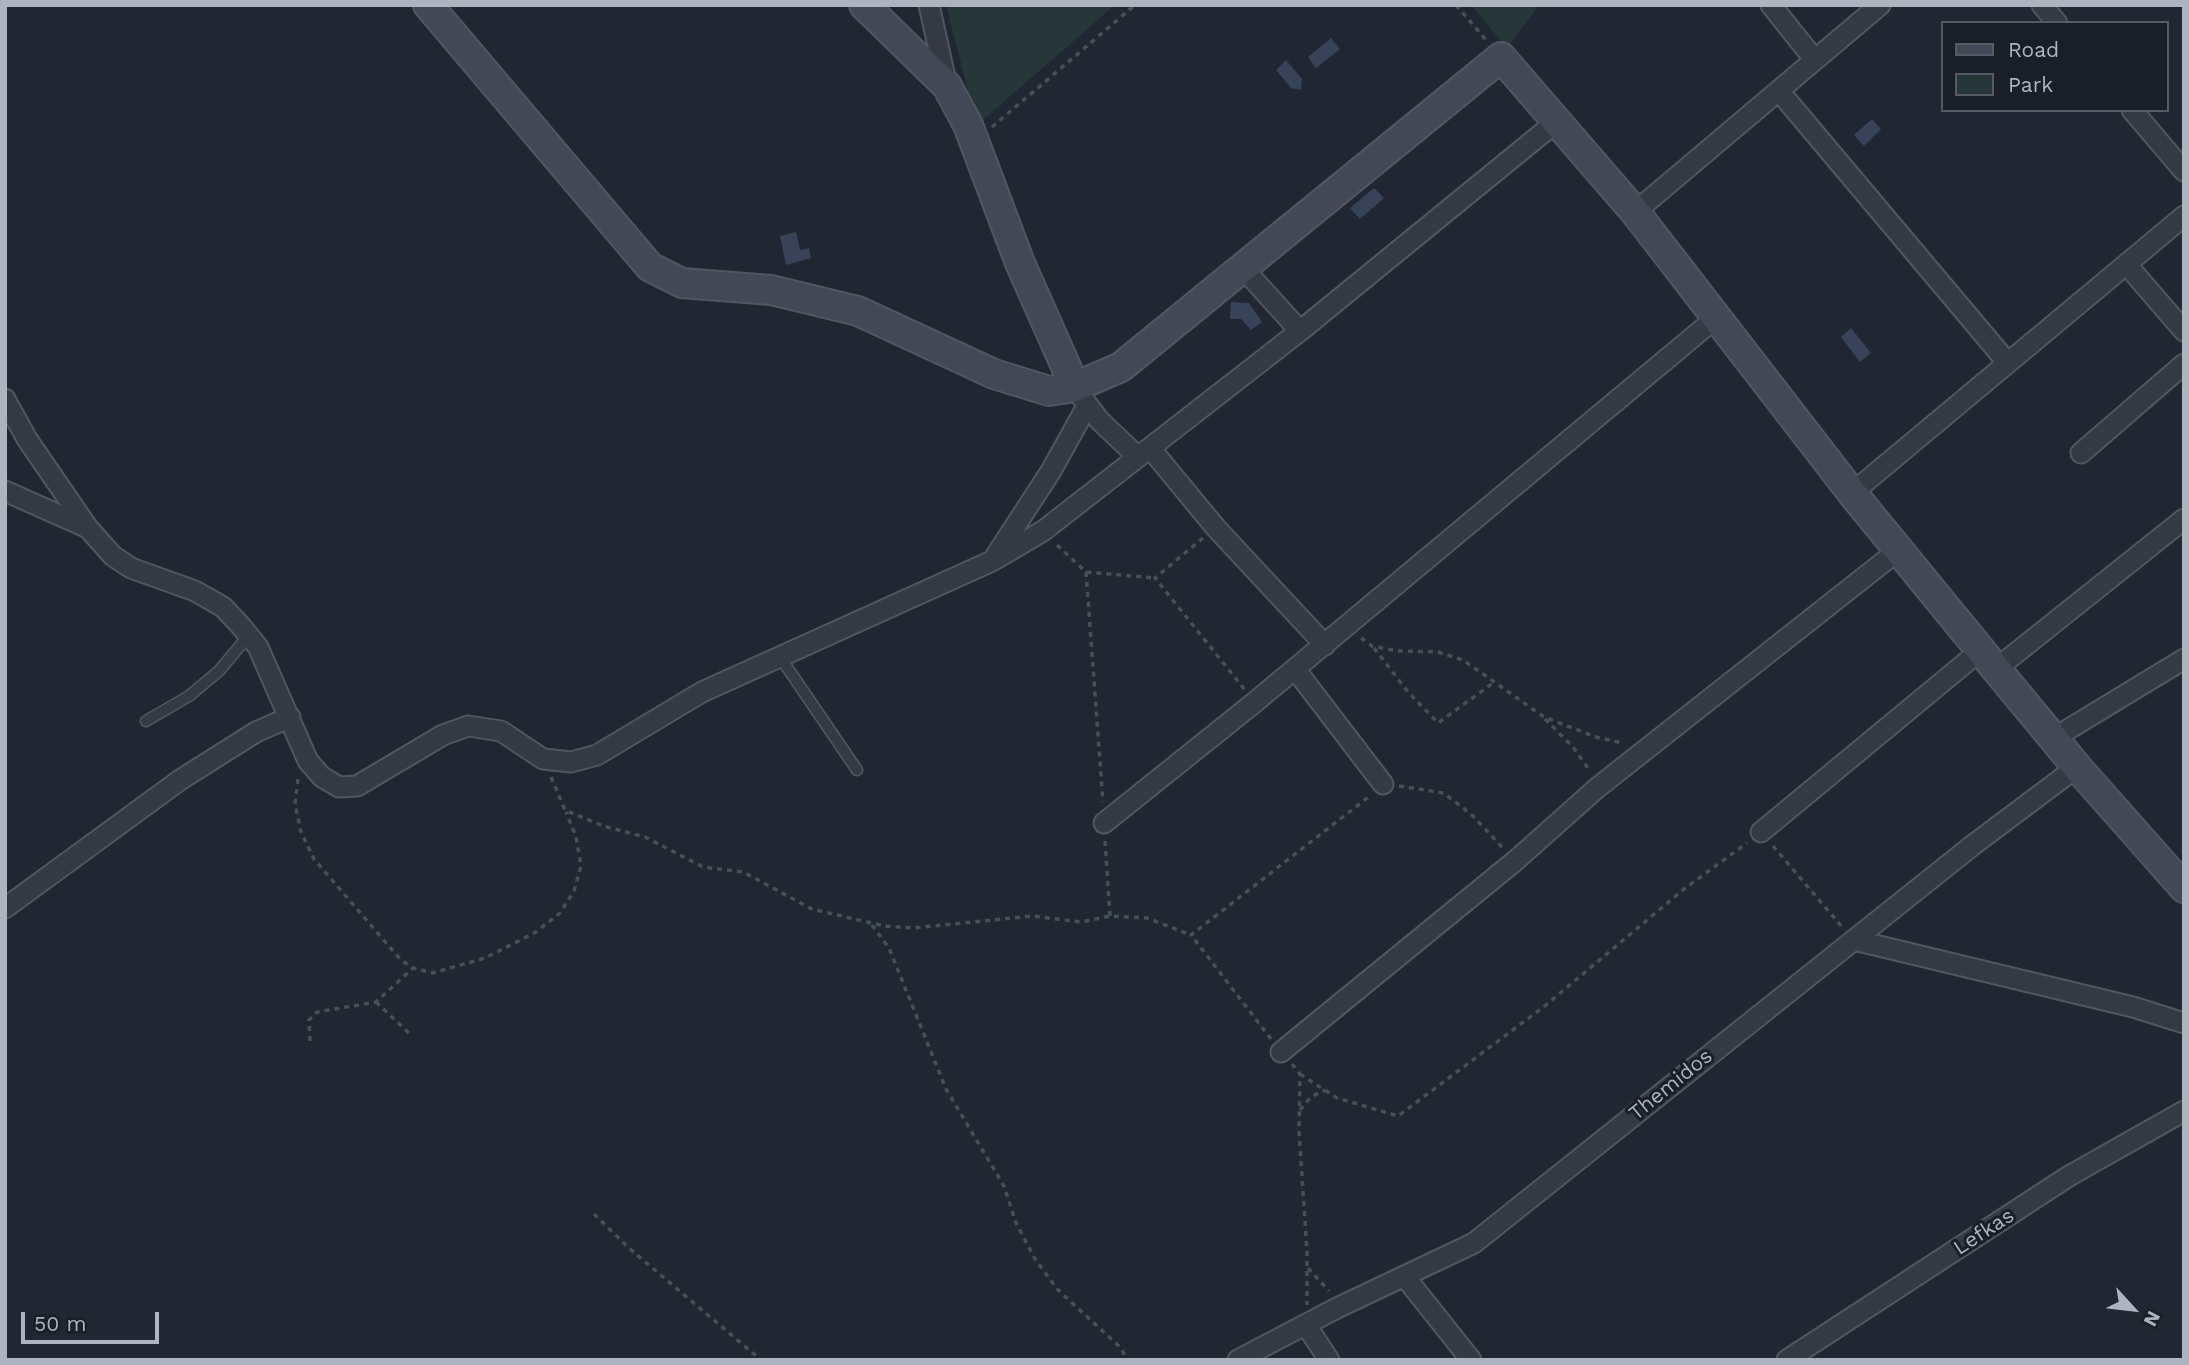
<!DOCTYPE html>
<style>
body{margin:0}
#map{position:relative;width:2189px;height:1365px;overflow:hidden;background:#212732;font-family:"Work Sans",sans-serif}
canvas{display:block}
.frame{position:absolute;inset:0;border:7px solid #aeb3c0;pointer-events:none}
.legend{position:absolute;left:1941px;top:21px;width:228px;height:91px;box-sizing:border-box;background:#191e27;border:2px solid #555a64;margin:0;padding:9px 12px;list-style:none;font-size:21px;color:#aeb3c0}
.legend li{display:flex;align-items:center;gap:14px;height:35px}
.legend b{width:35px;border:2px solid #555a64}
.north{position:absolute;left:2098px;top:1274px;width:70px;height:70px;-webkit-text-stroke:5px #191e27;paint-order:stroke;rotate:117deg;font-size:19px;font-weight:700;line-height:28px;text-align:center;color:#aeb3c0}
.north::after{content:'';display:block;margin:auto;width:24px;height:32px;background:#aeb3c0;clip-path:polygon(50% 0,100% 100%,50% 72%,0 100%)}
.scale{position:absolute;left:21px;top:1312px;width:138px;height:32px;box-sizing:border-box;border:4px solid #aeb3c0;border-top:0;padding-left:9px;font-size:21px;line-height:24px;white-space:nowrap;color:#aeb3c0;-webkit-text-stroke:5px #191e27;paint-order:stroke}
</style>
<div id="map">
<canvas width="2189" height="1365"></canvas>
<div class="frame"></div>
<ul class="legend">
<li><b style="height:9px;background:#424856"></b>Road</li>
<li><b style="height:19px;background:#273637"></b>Park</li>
</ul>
<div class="north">N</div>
<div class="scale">50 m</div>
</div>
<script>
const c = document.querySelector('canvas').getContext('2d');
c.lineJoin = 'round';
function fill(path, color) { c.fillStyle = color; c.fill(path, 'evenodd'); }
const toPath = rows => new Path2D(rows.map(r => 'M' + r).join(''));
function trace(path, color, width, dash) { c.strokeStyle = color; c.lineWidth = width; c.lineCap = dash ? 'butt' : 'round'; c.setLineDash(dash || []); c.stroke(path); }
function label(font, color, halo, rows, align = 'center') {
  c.font = font + ' "Work Sans",sans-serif'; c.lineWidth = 6; c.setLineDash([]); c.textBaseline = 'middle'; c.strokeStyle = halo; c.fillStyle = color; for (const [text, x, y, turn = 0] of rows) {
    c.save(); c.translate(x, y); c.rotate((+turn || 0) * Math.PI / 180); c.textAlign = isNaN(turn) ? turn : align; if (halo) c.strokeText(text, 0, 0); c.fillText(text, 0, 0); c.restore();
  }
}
fill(toPath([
 [946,5,1115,5,977,125],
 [1471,5,1539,5,1507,48]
]), '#273637');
fill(toPath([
 [1331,38,1340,49,1316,68,1308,57],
 [1286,60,1302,79,1301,90,1291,88,1276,70],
 [1872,119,1881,129,1864,146,1854,135],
 [1374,188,1384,198,1360,219,1350,208],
 [796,232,800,250,809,248,811,258,786,265,780,236],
 [1231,302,1249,303,1262,322,1251,330,1241,319,1230,319],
 [1851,328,1871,353,1860,362,1841,337]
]), '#38435a');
const lane = toPath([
 [780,657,857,770],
 [146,721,189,696,219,671,249,635]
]);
const street = toPath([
 [929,5,947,86],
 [1771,5,1814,59],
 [2042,5,2057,23],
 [1779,91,2007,362],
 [2132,110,2184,171],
 [1635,212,1880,5],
 [2127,265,2184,331],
 [1242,267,1300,331],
 [1081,396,1099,420,1137,456],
 [5,399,27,439,88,528,113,556,131,568,195,591,223,607,240,625,258,647,308,761,322,777,339,787,357,786,443,735,468,726,501,731,543,759,571,762,597,755,702,692,992,561,1043,531,1300,331,1556,122],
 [1150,448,1216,528,1325,645],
 [2081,453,2184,364],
 [5,491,88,528],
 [1852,493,2184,216],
 [995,557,1051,471,1087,406],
 [1295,669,1383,784],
 [1996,669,2184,519],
 [2054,738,2184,659],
 [1104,823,1255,702,1717,317],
 [1761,832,1981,650],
 [5,908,180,780,256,732,290,717],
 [1854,940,2133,1007,2184,1023],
 [1281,1052,1515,861,1597,788,1900,549],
 [1405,1277,1471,1360],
 [1306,1325,1329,1360],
 [1238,1360,1337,1308,1474,1243,1973,845,2077,767],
 [1787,1360,2069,1176,2184,1111]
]);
const secondary = toPath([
 [428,5,650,267,682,283,771,290,858,311,994,374,1049,391,1075,387],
 [864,5,947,86,968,125,1020,263,1075,387,1121,367,1501,57,1635,212,1852,493,1996,669,2077,767,2184,888]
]);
trace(lane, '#515661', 13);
trace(street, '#515661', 23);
trace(secondary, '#515661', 32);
trace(toPath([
 [1456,5,1487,41],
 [992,127,1135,5],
 [1203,538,1155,578,1245,690],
 [1057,545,1086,572,1155,578],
 [1086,572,1103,802],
 [1361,638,1372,646,1398,651,1438,652,1463,660,1544,717,1596,737,1623,743],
 [1374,648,1408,692,1438,723,1493,683],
 [1545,719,1573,747,1590,771],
 [551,777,565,810,603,826,645,837,703,867,743,872,812,909,884,926,913,928,1032,916,1081,922,1110,916,1147,918,1191,935],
 [298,779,295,804,301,832,314,859,400,959,413,968,433,973,485,958,536,932,560,913,574,891,581,866,576,837,566,812],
 [1399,786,1444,793,1473,816,1502,847],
 [1105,841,1110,916],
 [1773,846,1843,928],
 [872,925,889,948,946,1089,1004,1186,1016,1223,1035,1259,1057,1289,1120,1347,1128,1360],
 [376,1002,412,1036],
 [1271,1039,1191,935,1371,795],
 [310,1041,309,1020,317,1012,376,1002,413,968],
 [1292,1064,1300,1074,1299,1131,1307,1252,1307,1305],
 [1300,1074,1337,1098,1398,1116,1546,1005,1684,889,1747,843],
 [1300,1110,1311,1097,1325,1090],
 [594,1214,630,1249,761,1360],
 [1308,1268,1329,1291]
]), '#445155', 3.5, [5, 5]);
trace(lane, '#343943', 10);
trace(street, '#343943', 19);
trace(secondary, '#424856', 28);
label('21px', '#aeb3c0', '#191e27', [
 ["Themidos",1671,1085,-39],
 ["Lefkas",1984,1232,-33]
]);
</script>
